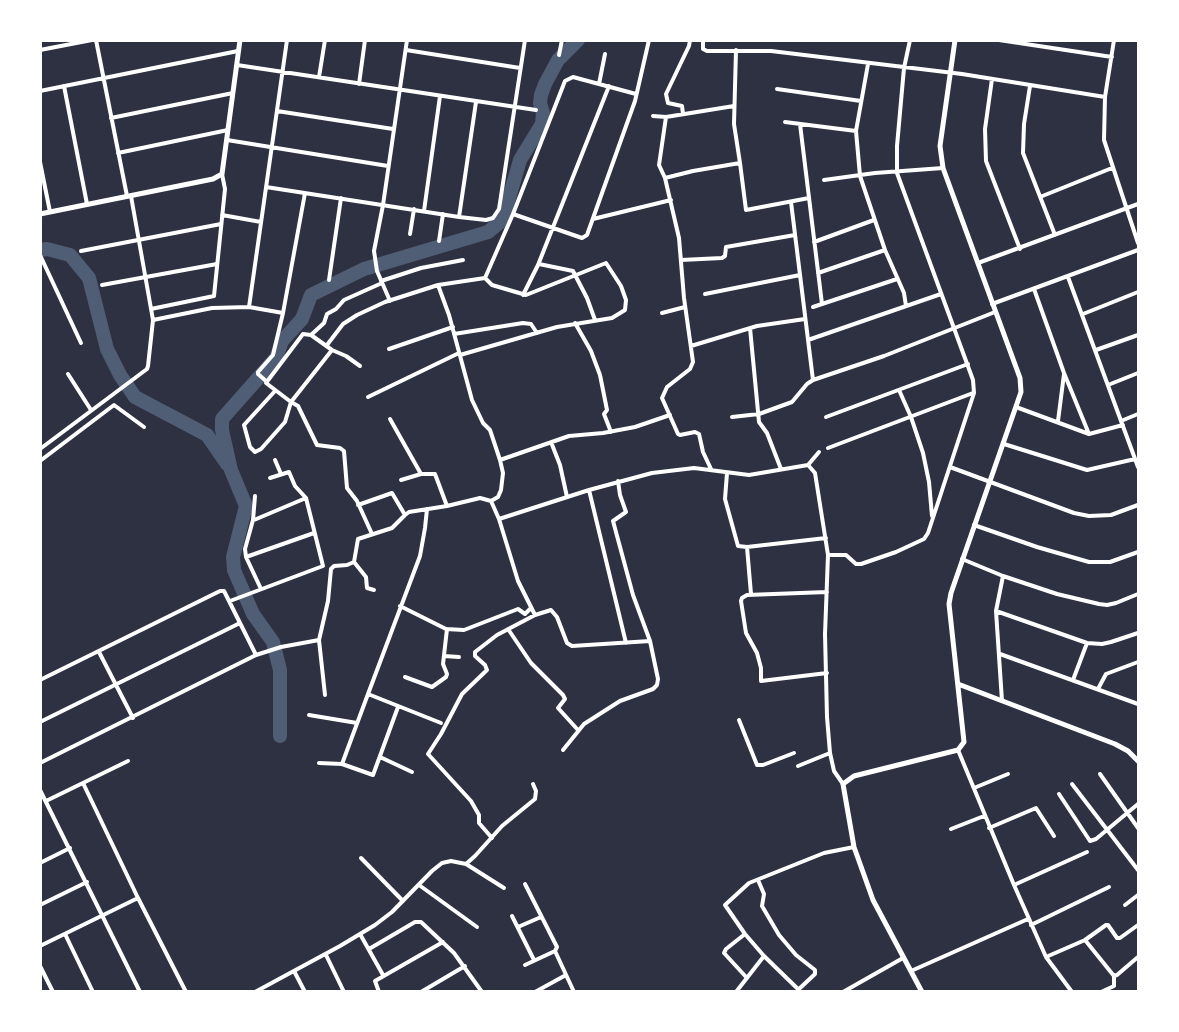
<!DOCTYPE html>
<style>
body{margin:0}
#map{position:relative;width:1179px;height:1032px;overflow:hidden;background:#2d3142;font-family:Lato,sans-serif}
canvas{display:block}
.frame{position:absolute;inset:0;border:42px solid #fff;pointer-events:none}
</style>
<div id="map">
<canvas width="1179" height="1032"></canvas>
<div class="frame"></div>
</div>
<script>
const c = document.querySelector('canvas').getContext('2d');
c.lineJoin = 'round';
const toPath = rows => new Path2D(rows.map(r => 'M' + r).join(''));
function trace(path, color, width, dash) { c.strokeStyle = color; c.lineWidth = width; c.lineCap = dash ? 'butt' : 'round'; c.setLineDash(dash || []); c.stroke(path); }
trace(toPath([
 [40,250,47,249,70,255,89,278,107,349,120,375,135,397,207,435,227,464],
 [280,736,280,670,273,642,253,614,234,570,233,557,246,506,231,470,222,430,222,419,276,358,282,341,302,319,311,295,364,269,488,232,500,222,505,212,520,160,542,124,543,113,540,103,541,95,545,84,558,60,578,40]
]), '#4f5d75', 14);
trace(toPath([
 [96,40,127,196],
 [703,40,703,49,707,51,771,51,962,74,1105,97],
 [999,40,1112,57],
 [1114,40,1105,97,1104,140,1138,243],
 [40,50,92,40],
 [406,50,520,68],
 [559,55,562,40],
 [868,64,856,131,860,176,885,250,904,293,906,306],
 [237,65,536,110],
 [319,77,325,40],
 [992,79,985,129,986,161,1020,249],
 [359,84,365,40],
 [599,84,605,54],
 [64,86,87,204],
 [1030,86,1024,124,1023,153,1055,235],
 [777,89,861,101],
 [40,91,238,51],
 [277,111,393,129],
 [683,114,682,106,668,103,666,94,689,46,690,40],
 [653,116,666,117,734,106],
 [111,118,233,93],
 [785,122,856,131],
 [800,124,822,304],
 [227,140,388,166],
 [118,153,228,130],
 [40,162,50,212],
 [740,163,746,210,809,198],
 [665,178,659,165,666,117],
 [824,180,875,173,943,168],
 [266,187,459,217,486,220,493,218,499,209,525,40],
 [1040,197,1112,168],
 [791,202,813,380],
 [424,211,440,96],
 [513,214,582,238,587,235,635,101,649,40],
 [222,215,261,222],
 [459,217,476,102],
 [593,219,671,200],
 [410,234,414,209],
 [439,241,443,214],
 [814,242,874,220],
 [81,251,221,224],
 [40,255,81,343],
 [681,260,722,258,725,256,726,247,795,235],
 [978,263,1138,204],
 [539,264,573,271,587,298,595,320],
 [818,273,885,250],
 [1068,277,1138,467],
 [329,280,341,198],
 [381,281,421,268,463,260],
 [102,285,217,264],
 [438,285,449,315,472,400,483,423,490,430,500,460,503,473,501,490,498,497,491,501],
 [1034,289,1064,373,1089,434],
 [705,294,800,275],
 [523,295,538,265,609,86],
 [390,301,377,271,374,251,383,205,407,40],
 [992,304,1138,250],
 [249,307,287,40],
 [813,307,897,279],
 [151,309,214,296,225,189,222,174],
 [283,313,305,193],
 [662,313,685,307],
 [1083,314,1138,292],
 [153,320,212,308,249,307,283,313,273,355,258,372,258,374,266,381],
 [575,323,591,351,600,375,607,410,604,414,611,432],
 [750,328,759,422,767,433,781,469],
 [454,334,523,323,531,324,537,333],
 [311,335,324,323,327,314,336,309,344,300,382,283],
 [808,340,941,294],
 [327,345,343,324,357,315,385,302,438,285,485,278],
 [691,346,757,326,805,319],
 [389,349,453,327],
 [1096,350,1138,335],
 [460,355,557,327,612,318,625,310,626,300,621,286,606,263,526,295,492,285,485,278,513,214,565,81,573,77,636,94],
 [360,366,346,356,332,350,311,335,303,334,266,383,291,402,298,406,317,445,340,448,344,451,347,488,357,501,372,534],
 [68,374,91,410],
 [1108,385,1138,373],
 [899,390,911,417,923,453,929,482,932,516],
 [275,391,244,425,250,447,255,452,261,449,285,422,291,402,332,350],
 [368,397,459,353],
 [1016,407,1089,434,1123,425],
 [732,417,759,414,792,402,807,384,813,380,884,356,995,312],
 [826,417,968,364],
 [390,419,421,474],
 [1058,421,1064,374],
 [1121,421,1138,414],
 [551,442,560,465,567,497],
 [1004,444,1087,470,1135,459],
 [828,448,973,393],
 [40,449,147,369,148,366,153,320,131,196],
 [275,460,281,474],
 [500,460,569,436,603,433,635,427,670,415],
 [40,461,114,405,144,427],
 [808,465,819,452],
 [950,467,1074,513,1089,516,1111,515,1138,505],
 [711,469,703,452,699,434,695,432,680,435,678,434,662,398,667,387,690,369,693,362,684,298,679,238,665,178,693,171,740,163,734,124,736,50],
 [727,473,725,499,738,546,747,547,826,538],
 [401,480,421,474,435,474,447,506],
 [589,490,626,643],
 [255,496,253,520,245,549,246,557,261,589],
 [358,505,392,493,405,515],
 [427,509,425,528,420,556,368,694,441,723],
 [254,520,306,498],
 [974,525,1037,547,1089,562,1110,562,1138,552],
 [747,547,751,594],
 [828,555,846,555,856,564,861,564,896,552,924,539,928,533,974,393,973,380,897,173,897,146,904,68,910,40],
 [246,557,314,533],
 [962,559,1003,576,1057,594,1099,604,1107,605,1116,603,1138,594],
 [354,562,366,577,367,588,374,590],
 [827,592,747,595,742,598,741,601,746,633,757,653,761,668,761,681,827,673],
 [230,601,323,566,306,498,295,486,289,472,270,478],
 [400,606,446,629,464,630,518,609,525,614,531,608],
 [996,611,1087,643,1102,644,1111,642,1138,633],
 [535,615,551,610,557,617,567,643,572,646,650,641],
 [508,629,531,663,563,695,565,699,558,708,578,730],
 [99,652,133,718],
 [1000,654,1138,704],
 [444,656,459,657],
 [405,677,432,687,446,677,447,674,443,664,447,629],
 [40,680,220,591,224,591,256,655],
 [1073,680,1087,643],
 [1098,689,1106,674,1138,662],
 [325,695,319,640,328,601,331,569,334,566,347,565,354,562,358,539,392,528,405,515,409,512,447,506,480,498,491,501,499,519,589,490,652,473,694,468,749,475,808,465,815,473,828,555,825,634,827,717,830,753,834,771,843,784],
 [1002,701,996,611,1003,576],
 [309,715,357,723],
 [739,720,757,765,763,765,794,753],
 [40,722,240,623],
 [563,750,584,724,620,701,653,689,657,685,658,679,650,641,633,595,613,521,626,512,620,495,618,481],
 [958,750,1014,885,1046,957,1072,992],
 [380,757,412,772],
 [40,763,256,655,281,647,319,640],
 [319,763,342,764,373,775,398,707],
 [342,764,368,694],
 [798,766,830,753],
 [1100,774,1138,828],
 [83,783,138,898,186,992],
 [1072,784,1138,870],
 [974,788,1008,774],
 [40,790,140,992],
 [1059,794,1090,841,1096,839,1138,804],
 [46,801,128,761],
 [989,828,1036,808,1054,836],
 [951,829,984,816],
 [492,838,479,823,479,815,471,801,428,754,441,734,462,694,487,670,485,665,475,656,475,652,497,635,535,615,518,581,499,519],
 [361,858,403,901],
 [40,863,70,848],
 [466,864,504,888],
 [758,880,764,894,762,906,779,935,796,955,815,970,815,974,799,989],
 [525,884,557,947,555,951,525,965],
 [419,885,477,927],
 [1014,885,1087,852],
 [40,905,87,882],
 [1125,905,1138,895],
 [512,916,534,960],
 [1031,925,1109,887],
 [518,927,541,917],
 [65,934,93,992],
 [360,934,383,975],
 [745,934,726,949,724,953,747,978],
 [1085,940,1114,976,1117,975,1138,957],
 [40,946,138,898],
 [369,949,415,922,421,922,454,953,482,992],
 [555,951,574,992],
 [326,955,344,992],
 [1046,957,1085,940,1106,925,1108,925,1117,938,1120,938,1138,925],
 [40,966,53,992],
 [294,971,305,992],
 [911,971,1028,919],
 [255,992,340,946,375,925,392,912,432,871,442,863,451,861,466,864,475,856,502,826,535,799,536,791,533,784],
 [379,992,375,981,443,942],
 [421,992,465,966],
 [535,992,566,975],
 [736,992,764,956],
 [801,992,764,956,745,934,725,905,749,883,824,853,854,847],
 [843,992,903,958],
 [1101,992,1114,986,1114,976]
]), '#fff', 4);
trace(toPath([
 [40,214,213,179,222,174,240,40],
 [958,684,1115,744,1128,751,1138,761],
 [922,992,873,900,854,847,843,784,854,776,958,750,964,742,949,604,951,593,1021,392,1020,378,943,168,940,146,955,40]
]), '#fff', 5);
</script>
